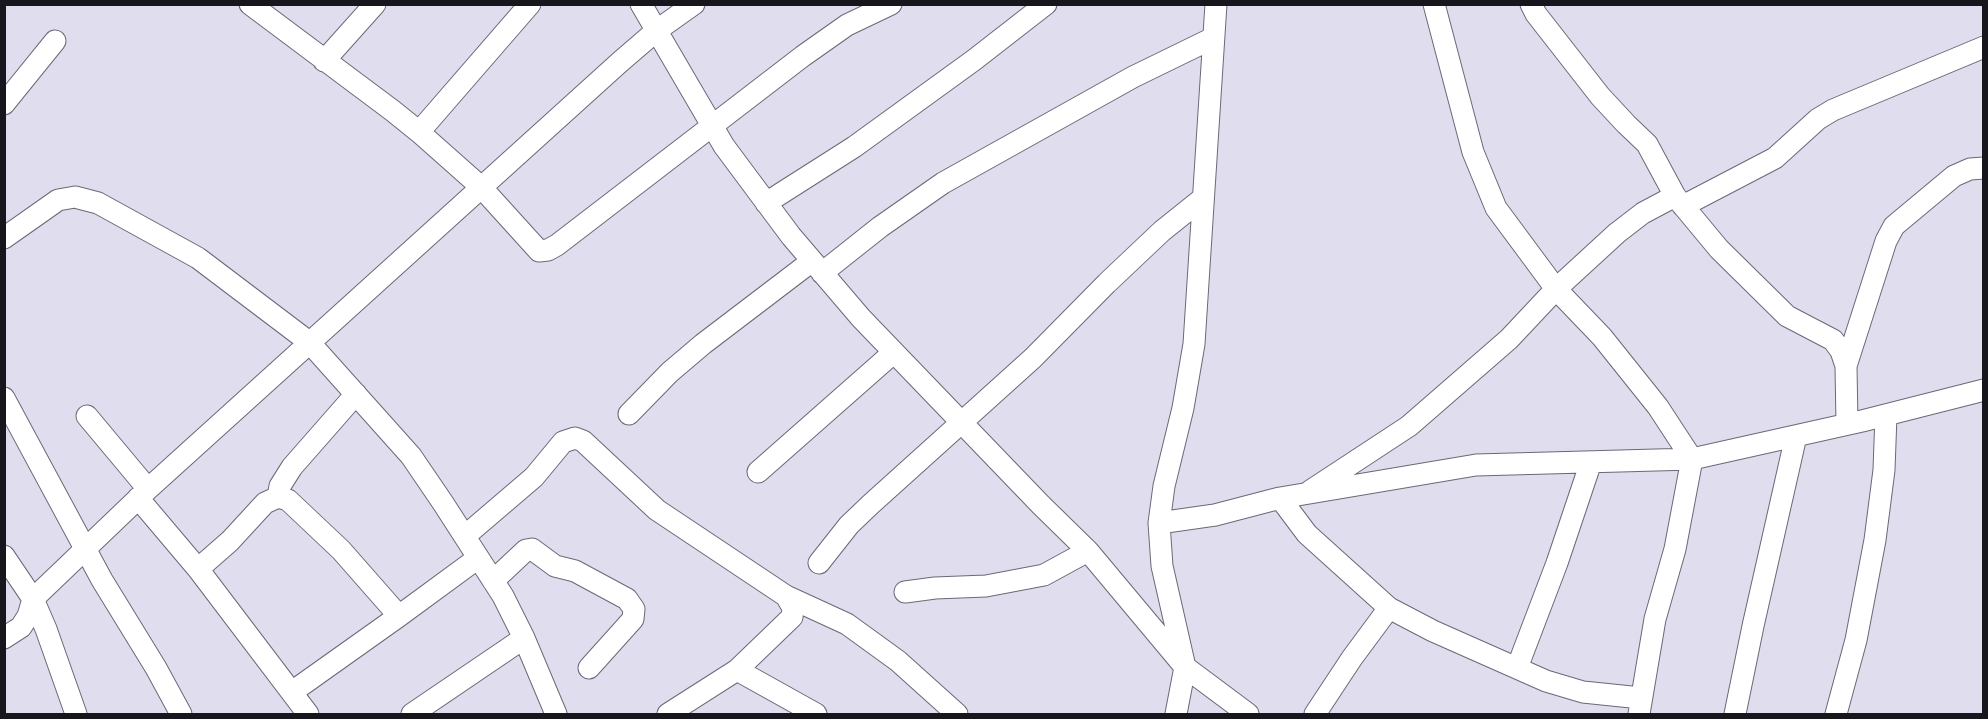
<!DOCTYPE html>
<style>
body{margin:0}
#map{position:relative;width:1988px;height:719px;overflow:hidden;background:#e0ddee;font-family:Inter,sans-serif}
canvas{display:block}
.frame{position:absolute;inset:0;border:6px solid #17161c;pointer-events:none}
</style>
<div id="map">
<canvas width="1988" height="719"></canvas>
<div class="frame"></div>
</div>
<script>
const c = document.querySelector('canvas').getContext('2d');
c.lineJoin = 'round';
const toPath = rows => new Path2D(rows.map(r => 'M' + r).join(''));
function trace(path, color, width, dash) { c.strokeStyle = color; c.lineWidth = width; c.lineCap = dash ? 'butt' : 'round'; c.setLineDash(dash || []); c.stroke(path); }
const minor = toPath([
 [250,4,393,111,419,132,481,187,539,251,548,250,557,245,803,56,847,25,891,4],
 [641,4,724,146,791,236,861,318,1041,505,1088,551,1185,667,1248,714],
 [1434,4,1473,152,1496,208,1556,289,1602,337,1658,407,1692,459,1675,549,1655,619,1639,714],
 [1531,4,1536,14,1600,96,1626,124,1647,144,1675,196,1719,249,1787,316,1833,340,1841,351,1846,366,1847,424],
 [324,61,375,4],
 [4,104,55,41],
 [419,132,530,4],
 [766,203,854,147,974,60,1046,4],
 [1683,206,1775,158,1818,119,1833,110,1984,47],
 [4,238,58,200,75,197,98,203,198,258,309,342,411,456,443,503,503,596,524,638,556,714],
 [822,273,880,227,943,183,1133,77,1213,38],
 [1846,366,1886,241,1894,226,1954,176,1970,169,1984,168],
 [4,398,102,580,156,668,181,714],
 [629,414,670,372,703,344,812,261],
 [87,416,148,489],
 [758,472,893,353],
 [1310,491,1409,426,1509,339,1556,289,1617,233,1643,213,1675,196],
 [278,497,280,486,292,467,356,394],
 [138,498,198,569,308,714],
 [1280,498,1307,534,1389,608,1433,631,1546,681,1583,692,1641,698],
 [1159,523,1215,515,1280,498,1476,465,1692,459,1862,421,1984,390],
 [465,536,534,477,563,442,575,438,583,441,657,510,786,596,793,608,792,617,737,670,668,714],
 [4,556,33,599,46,629,76,714],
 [819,563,849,525,871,504,1033,358,1107,283,1162,231,1202,199],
 [198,569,230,541,265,503,278,497,288,500,341,550,399,616],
 [493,581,526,550,532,549,555,566,575,571,627,599,634,609,633,619,589,668],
 [905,592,935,588,986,586,1044,575,1088,551],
 [786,596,847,624,898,661,957,714],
 [4,638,21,627,28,616,33,599,148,489,620,62,656,31,694,4],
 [1517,668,1557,563,1591,462],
 [737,670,816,714],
 [292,692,399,616,478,558],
 [412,714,524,638],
 [1176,714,1185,667,1162,566,1159,523,1164,486,1183,408,1194,344,1216,4],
 [1315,714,1352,658,1389,608],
 [1735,714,1753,626,1796,436],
 [1836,714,1856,640,1875,540,1884,470,1886,415]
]);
trace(minor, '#6b6877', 23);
trace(minor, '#fff', 21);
</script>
